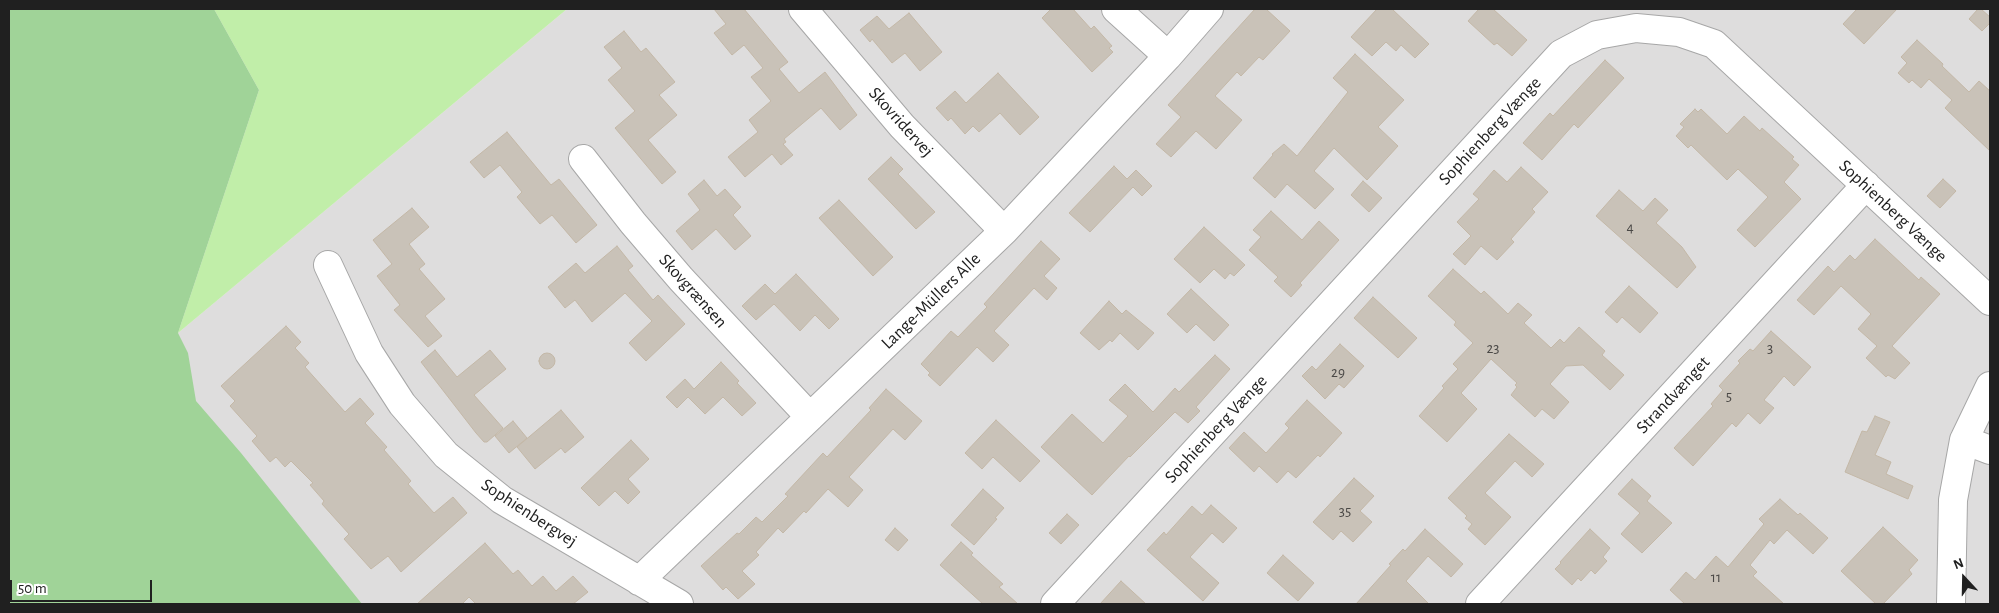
<!DOCTYPE html>
<meta charset="utf-8">
<style>
body{margin:0}
#map{position:relative;width:1999px;height:613px;overflow:hidden;background:#f1efe5;font-family:"Alegreya Sans",sans-serif}
canvas{display:block}
.frame{position:absolute;inset:0;border:10px solid #202020;pointer-events:none}
.north{position:absolute;left:1939px;top:553px;width:50px;height:50px;-webkit-text-stroke:4px #fff;paint-order:stroke;rotate:339deg;font-size:14px;font-weight:700;line-height:20px;text-align:center;color:#202020}
.north::after{content:'';display:block;margin:auto;width:18px;height:22px;background:#202020;clip-path:polygon(50% 0,100% 100%,50% 72%,0 100%)}
.scale{position:absolute;left:10px;top:580px;width:142px;height:22px;box-sizing:border-box;border:2px solid #202020;border-top:0;padding-left:6px;font-size:15px;line-height:18px;white-space:nowrap;color:#202020;-webkit-text-stroke:4px #fff;paint-order:stroke}
</style>
<div id="map">
<canvas width="1999" height="613"></canvas>
<div class="frame"></div>
<div class="north">N</div>
<div class="scale">50 m</div>
</div>
<script>
const c = document.querySelector('canvas').getContext('2d');
c.lineJoin = 'round';
function fill(path, color) { c.fillStyle = color; c.fill(path, 'evenodd'); }
const toPath = rows => new Path2D(rows.map(r => 'M' + r).join(''));
function trace(path, color, width, dash) { c.strokeStyle = color; c.lineWidth = width; c.lineCap = dash ? 'butt' : 'round'; c.setLineDash(dash || []); c.stroke(path); }
function label(font, color, halo, rows, align = 'center') {
  c.font = font + ' "Alegreya Sans",sans-serif'; c.lineWidth = 4; c.setLineDash([]); c.textBaseline = 'middle'; c.strokeStyle = halo; c.fillStyle = color; for (const [text, x, y, turn = 0] of rows) {
    c.save(); c.translate(x, y); c.rotate((+turn || 0) * Math.PI / 180); c.textAlign = isNaN(turn) ? turn : align; if (halo) c.strokeText(text, 0, 0); c.fillText(text, 0, 0); c.restore();
  }
}
fill(toPath([
 [567,9,1990,9,1990,604,9,604,178,333]
]), '#dedddd');
fill(toPath([
 [214,9,567,9,178,333,259,90]
]), '#c1eea9');
fill(toPath([
 [9,9,214,9,259,90,178,333,188,353,196,401,241,453,362,604,9,604]
]), '#a0d398');
const building = toPath([
 [714,9,744,9,788,62,779,69,799,93,825,72,857,115,840,130,821,108,784,139,786,142,783,144,793,155,781,165,772,154,745,177,728,157,758,132,749,120,771,101,751,77,763,68,744,45,732,55,714,33,726,24,714,9],
 [1051,9,1073,9,1091,29,1094,26,1112,46,1109,48,1113,52,1092,72,1042,18,1051,9],
 [1255,9,1266,9,1290,31,1263,60,1259,57,1241,76,1237,72,1215,96,1242,120,1216,149,1196,131,1171,157,1156,144,1181,117,1168,105,1255,9],
 [1377,9,1392,9,1429,44,1415,58,1401,45,1396,51,1386,42,1372,56,1351,37,1377,9],
 [1479,9,1493,9,1527,40,1512,56,1497,43,1494,45,1468,21,1479,9],
 [1857,9,1897,9,1864,44,1843,24,1857,9],
 [1978,9,1981,9,1990,17,1990,23,1982,31,1969,19,1978,9],
 [909,13,942,52,920,71,905,53,892,63,872,39,870,42,860,30,877,16,889,29,909,13],
 [624,31,641,52,646,48,675,82,659,95,677,115,648,140,676,172,662,184,615,128,635,111,608,80,622,68,604,47,624,31],
 [1917,40,1943,64,1942,66,1969,92,1979,81,1990,91,1990,151,1945,108,1952,100,1929,79,1921,88,1912,80,1909,83,1898,73,1907,63,1901,57,1917,40],
 [1355,54,1404,100,1378,127,1398,146,1367,180,1334,148,1314,171,1334,189,1315,209,1287,184,1275,198,1253,178,1273,155,1272,154,1284,144,1297,156,1348,92,1333,78,1355,54],
 [1605,60,1624,78,1578,128,1574,124,1542,160,1523,143,1550,113,1553,116,1605,60],
 [998,73,1039,117,1020,135,1000,113,979,132,973,126,965,134,951,118,948,121,936,108,955,91,966,103,998,73],
 [1695,109,1698,112,1701,109,1727,134,1744,116,1760,131,1762,128,1794,157,1792,159,1799,165,1784,182,1801,199,1755,247,1737,230,1768,197,1738,169,1727,180,1691,145,1688,148,1676,136,1684,127,1680,124,1695,109],
 [507,132,551,185,559,179,597,225,576,243,552,215,540,224,517,197,522,192,500,165,484,178,470,162,507,132],
 [891,157,903,169,898,174,935,212,916,229,868,179,891,157],
 [1114,166,1127,179,1136,170,1152,186,1142,196,1133,187,1090,232,1069,213,1114,166],
 [1521,167,1548,192,1532,209,1535,212,1511,239,1514,242,1497,260,1481,246,1465,265,1453,254,1471,236,1457,222,1479,199,1473,194,1494,170,1507,182,1521,167],
 [1943,179,1956,191,1940,208,1927,196,1943,179],
 [704,180,717,196,725,189,741,207,733,215,751,236,735,250,716,229,692,250,676,231,700,210,688,194,704,180],
 [1363,181,1382,198,1369,212,1351,195,1363,181],
 [1619,190,1643,211,1655,198,1668,210,1656,223,1682,247,1696,267,1677,288,1596,216,1619,190],
 [839,200,893,257,873,276,819,218,839,200],
 [412,208,429,227,409,244,425,264,419,269,445,299,425,316,442,336,428,347,394,310,400,305,377,276,392,264,373,240,412,208],
 [1271,211,1302,240,1319,221,1339,240,1300,283,1302,285,1291,297,1274,281,1278,277,1249,250,1261,237,1253,230,1271,211],
 [1204,227,1245,265,1234,276,1230,273,1225,279,1214,269,1200,283,1174,259,1204,227],
 [1875,239,1919,280,1921,277,1940,294,1892,346,1910,363,1895,379,1888,375,1886,377,1866,358,1877,346,1858,329,1871,314,1841,286,1814,315,1797,300,1828,266,1834,272,1850,255,1855,260,1875,239],
 [1041,241,1060,259,1044,276,1057,288,1047,300,1034,288,994,331,1009,345,993,362,977,347,940,386,928,375,930,373,921,364,951,331,958,337,987,307,984,304,1041,241],
 [617,246,633,266,628,270,653,300,658,295,685,324,646,361,629,343,652,321,625,293,592,322,575,300,565,308,548,287,576,263,585,273,617,246],
 [1453,269,1481,294,1484,291,1508,314,1518,303,1532,315,1524,323,1551,348,1560,339,1564,343,1579,327,1605,351,1602,355,1624,375,1610,390,1583,365,1566,366,1550,384,1569,402,1554,419,1542,409,1535,417,1511,395,1517,387,1515,385,1517,383,1491,359,1461,393,1477,409,1447,442,1419,416,1444,388,1442,386,1458,369,1453,364,1473,343,1454,325,1456,322,1428,296,1453,269],
 [796,274,839,319,829,329,815,315,800,331,774,304,756,320,742,306,765,284,775,294,796,274],
 [1629,286,1658,313,1640,333,1622,317,1617,323,1605,312,1629,286],
 [1191,289,1229,325,1214,341,1196,324,1187,333,1167,314,1191,289],
 [1373,297,1417,338,1398,358,1354,318,1373,297],
 [1109,301,1122,314,1126,310,1154,333,1138,350,1120,333,1112,342,1110,340,1099,350,1080,333,1109,301],
 [286,326,301,342,295,348,309,363,305,367,345,412,360,398,374,414,365,423,387,447,384,450,411,481,408,484,434,513,453,497,467,513,401,572,388,556,371,569,344,539,349,534,322,504,324,501,310,485,313,483,291,461,285,467,276,457,270,462,252,441,257,436,230,406,235,401,221,386,286,326],
 [1771,331,1811,367,1794,386,1784,376,1764,400,1774,408,1760,424,1748,413,1736,427,1732,423,1693,466,1674,448,1713,406,1711,404,1723,390,1719,386,1740,363,1738,361,1750,349,1753,351,1771,331],
 [1340,344,1364,366,1344,388,1339,384,1325,399,1302,376,1312,366,1316,370,1340,344],
 [435,350,457,377,490,350,506,369,474,395,503,428,487,442,484,442,476,433,421,362,435,350],
 '539 361a8 8 0 1 1 16 0a8 8 0 1 1-16 0Z',
 [1215,355,1230,369,1196,407,1200,411,1188,423,1175,412,1130,457,1129,456,1092,495,1041,447,1072,414,1103,443,1128,416,1109,400,1125,384,1153,412,1175,388,1179,392,1215,355],
 [721,362,739,381,737,383,756,403,742,416,723,397,705,414,688,397,677,408,666,397,685,379,694,389,721,362],
 [886,389,922,421,905,440,893,429,849,477,863,490,848,507,828,489,806,513,804,511,783,533,778,528,756,552,759,555,742,571,755,584,738,599,726,587,723,590,701,566,737,533,739,534,756,517,762,522,788,496,785,494,823,453,827,457,871,410,869,408,886,389],
 [1307,400,1342,433,1320,457,1318,455,1296,478,1288,471,1277,483,1259,466,1254,472,1229,448,1244,432,1266,453,1289,428,1285,424,1307,400],
 [561,410,584,437,565,453,561,448,535,469,517,447,561,410],
 [1875,416,1890,422,1875,455,1891,462,1886,474,1913,486,1908,499,1845,472,1862,431,1867,432,1875,416],
 [996,420,1040,461,1020,482,993,457,982,469,965,453,996,420],
 [513,421,527,438,509,453,495,436,513,421],
 [1509,434,1544,464,1532,477,1515,461,1485,493,1511,517,1485,545,1468,529,1472,524,1465,518,1467,516,1448,498,1509,434],
 [631,440,649,459,628,479,640,492,628,504,615,491,599,506,581,488,631,440],
 [1354,478,1374,496,1360,511,1372,522,1353,542,1341,531,1333,540,1313,522,1354,478],
 [1632,479,1651,496,1647,501,1672,523,1642,553,1621,534,1640,513,1618,494,1632,479],
 [983,489,1004,508,995,518,997,519,974,545,951,525,983,489],
 [1780,499,1798,515,1800,513,1828,538,1813,554,1787,530,1774,544,1770,540,1750,565,1757,572,1753,576,1784,604,1685,604,1670,590,1686,572,1695,580,1716,556,1728,567,1764,524,1759,519,1780,499],
 [1211,505,1237,528,1223,543,1212,533,1190,557,1219,583,1203,601,1147,550,1164,532,1166,535,1192,506,1202,515,1211,505],
 [1067,514,1079,525,1061,544,1049,533,1067,514],
 [1883,527,1918,560,1909,570,1912,574,1883,604,1876,604,1841,571,1883,527],
 [895,528,908,540,898,551,885,540,895,528],
 [1425,529,1463,564,1451,577,1428,556,1406,581,1429,604,1356,604,1391,565,1389,564,1403,549,1405,551,1425,529],
 [1590,529,1610,548,1603,557,1607,561,1595,574,1591,570,1581,581,1578,578,1572,585,1555,569,1561,563,1560,562,1590,529],
 [961,542,973,553,971,555,1003,584,999,587,1018,604,983,604,940,565,961,542],
 [485,543,513,574,518,570,532,586,543,576,556,591,573,576,588,592,573,604,476,604,469,597,462,604,417,604,485,543],
 [1283,555,1314,583,1298,601,1267,573,1283,555],
 [1121,581,1146,604,1100,604,1121,581]
]);
fill(building, '#c9c2b8');
trace(building, '#c4b8a7', 1);
const minor = toPath([
 [803,9,902,126,1004,231],
 [1116,9,1168,56],
 [583,159,633,223,681,279,810,417],
 [328,265,369,353,402,404,446,455,502,500,679,604],
 [1964,440,1990,450],
 [639,581,1004,231,1168,56,1209,9],
 [1055,604,1561,54,1597,35,1636,28,1679,32,1714,44,1990,301],
 [1480,604,1866,185],
 [1951,604,1953,500,1964,440,1990,386]
]);
trace(minor, '#a7a7a7', 30);
trace(minor, '#fff', 28);
label('15px', '#4a4846', null, [
 ["4",1630,227],
 ["23",1493,348],
 ["3",1770,348],
 ["29",1338,372],
 ["5",1729,396],
 ["35",1345,511],
 ["11",1716,577]
]);
label('18px', '#202020', '#fff', [
 ["Skovridervej",901,122,48],
 ["Sophienberg Vænge",1490,131,-47],
 ["Sophienberg Vænge",1893,211,43],
 ["Skovgrænsen",693,291,48],
 ["Lange-Müllers Alle",931,301,-44],
 ["Strandvænget",1673,395,-47],
 ["Sophienberg Vænge",1216,429,-47],
 ["Sophienbergvej",529,513,33]
]);
</script>
